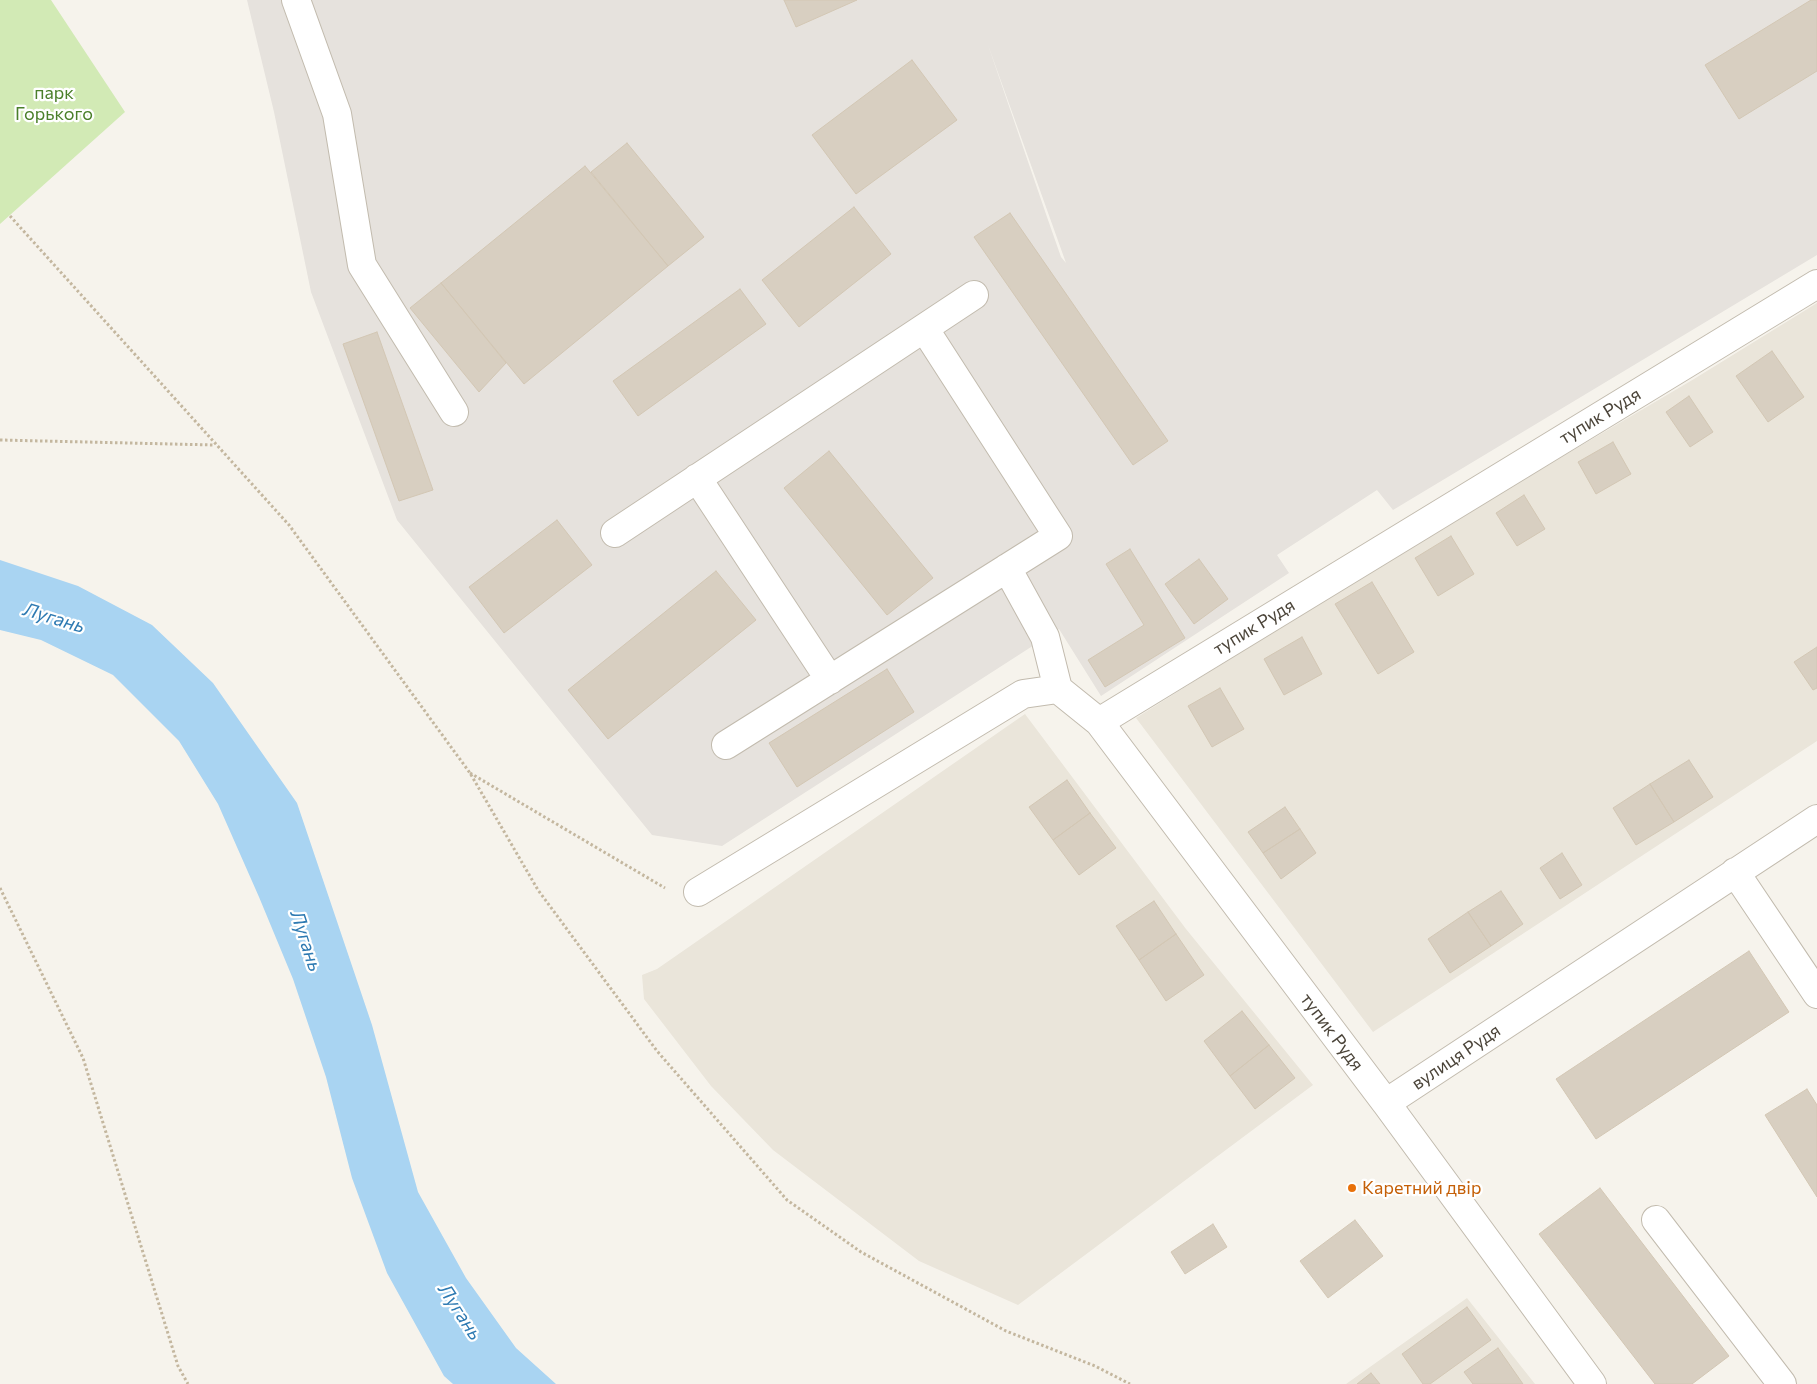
<!DOCTYPE html>
<meta charset="utf-8">
<style>
body{margin:0}
canvas{display:block;background:#f6f3ec}
</style>
<canvas width="1817" height="1384"></canvas>
<script>
const c = document.querySelector('canvas').getContext('2d');
c.lineJoin = 'round';
function fill(path, color) { c.fillStyle = color; c.fill(path, 'evenodd'); }
const toPath = rows => new Path2D(rows.map(r => 'M' + r).join(''));
function trace(path, color, width, dash) { c.strokeStyle = color; c.lineWidth = width; c.lineCap = dash ? 'butt' : 'round'; c.setLineDash(dash || []); c.stroke(path); }
function label(font, color, halo, rows, align = 'center') {
  c.font = font + ' Commissioner,sans-serif'; c.lineWidth = 4.5; c.setLineDash([]); c.textBaseline = 'middle'; c.strokeStyle = halo; c.fillStyle = color; for (const [text, x, y, turn = 0] of rows) {
    c.save(); c.translate(x, y); c.rotate((+turn || 0) * Math.PI / 180); c.textAlign = isNaN(turn) ? turn : align; if (halo) c.strokeText(text, 0, 0); c.fillText(text, 0, 0); c.restore();
  }
}
fill(toPath([
 [1817,303,1817,741,1373,1032,1136,718,1382,563,1694,379],
 [1025,714,1186,929,1313,1085,1018,1305,919,1261,773,1150,711,1086,644,999,642,975,657,969],
 [1467,1298,1535,1384,1346,1384]
]), '#eae5da');
fill(toPath([
 [247,0,1817,0,1817,255,1393,510,1377,490,1277,555,1289,573,1101,696,1059,629,722,846,652,835,397,520,311,292,274,112],
 [987,42,1066,263,1061,257,1047,217]
]), '#e6e2dd');
fill(toPath([
 [0,0,51,0,125,112,0,224]
]), '#d2eab5');
fill(toPath([
 [0,560,78,586,152,625,213,683,297,803,372,1025,418,1192,466,1278,516,1348,556,1384,453,1384,444,1376,387,1273,352,1178,326,1077,293,979,259,897,218,804,179,741,113,675,41,640,0,630]
]), '#a9d4f2');
const building = toPath([
 [784,0,857,0,796,27,784,0],
 [1811,0,1817,0,1817,71,1739,119,1705,65,1811,0],
 [912,60,957,120,856,194,812,135,912,60],
 [627,143,704,237,668,266,591,172,627,143],
 [585,166,668,266,524,384,441,283,585,166],
 [854,207,891,254,799,327,762,280,854,207],
 [1010,213,1168,441,1133,465,974,237,1010,213],
 [441,283,506,363,479,392,410,308,441,283],
 [740,289,766,324,638,416,613,381,740,289],
 [377,332,433,490,399,501,343,344,377,332],
 [1772,351,1804,397,1768,422,1736,376,1772,351],
 [1689,396,1713,432,1690,447,1666,412,1689,396],
 [1613,442,1631,474,1596,494,1578,462,1613,442],
 [829,451,933,578,887,615,784,488,829,451],
 [1524,495,1545,529,1517,546,1496,513,1524,495],
 [557,520,592,565,504,633,469,587,557,520],
 [1451,536,1474,574,1438,596,1415,558,1451,536],
 [1130,549,1185,638,1105,687,1088,660,1144,625,1106,564,1130,549],
 [1199,559,1228,599,1194,624,1165,584,1199,559],
 [716,571,756,620,608,739,568,690,716,571],
 [1372,582,1414,652,1378,674,1335,604,1372,582],
 [1302,637,1322,674,1284,695,1264,659,1302,637],
 [1817,647,1817,688,1813,690,1794,662,1817,647],
 [887,669,914,712,797,787,769,743,887,669],
 [1220,688,1244,729,1212,747,1188,706,1220,688],
 [1689,760,1713,797,1674,822,1650,784,1689,760],
 [1067,780,1090,813,1053,840,1029,807,1067,780],
 [1650,784,1674,822,1636,845,1613,808,1650,784],
 [1285,807,1300,829,1263,853,1248,832,1285,807],
 [1090,813,1116,848,1079,875,1053,840,1090,813],
 [1300,829,1316,853,1281,879,1263,853,1300,829],
 [1562,853,1582,885,1560,899,1540,868,1562,853],
 [1501,891,1523,924,1491,946,1468,912,1501,891],
 [1154,901,1176,934,1139,960,1116,926,1154,901],
 [1468,912,1491,946,1450,973,1428,939,1468,912],
 [1176,934,1204,975,1166,1001,1139,960,1176,934],
 [1749,951,1789,1012,1596,1139,1556,1079,1749,951],
 [1242,1011,1269,1045,1230,1076,1204,1041,1242,1011],
 [1269,1045,1295,1078,1255,1109,1230,1076,1269,1045],
 [1807,1089,1817,1105,1817,1197,1765,1115,1807,1089],
 [1600,1188,1729,1356,1692,1384,1655,1384,1539,1234,1600,1188],
 [1355,1220,1383,1256,1328,1298,1300,1261,1355,1220],
 [1213,1224,1227,1247,1185,1274,1171,1252,1213,1224],
 [1467,1307,1491,1340,1430,1384,1423,1384,1402,1354,1467,1307],
 [1498,1348,1523,1384,1473,1384,1464,1372,1498,1348],
 [1371,1373,1380,1384,1357,1384,1371,1373]
]);
fill(building, '#d8cfc1');
trace(building, '#d3c7b4', 1);
const minor = toPath([
 [296,0,337,114,362,265,454,412],
 [697,478,830,680],
 [615,533,974,295],
 [1007,568,1045,637,1058,689],
 [726,745,1058,536,924,328],
 [1735,872,1817,994],
 [698,892,1023,694,1058,689,1099,722],
 [1386,1103,1099,722,1817,284],
 [1656,1220,1782,1384],
 [1592,1384,1386,1103,1817,819]
]);
trace(minor, '#c2bbae', 30);
trace(toPath([
 [10,216,289,525,470,773,538,890,657,1051,787,1200,861,1252,1006,1331,1095,1366,1130,1384],
 [0,440,214,445],
 [470,773,665,888],
 [0,888,83,1058,178,1366,188,1384]
]), '#c4b79f', 3, [2.5, 2.5]);
trace(minor, '#fff', 28);
for (const [x, y, r, color] of [
 [1352,1188,5,"#e8710a"]
]) { const dot = new Path2D(); dot.arc(x, y, r, 0, 2 * Math.PI); c.fillStyle = color; c.fill(dot); trace(dot, '#fff', 2); }
label('18px', '#4a7f2a', '#fff', [
 ["парк",54,93],
 ["Горького",54,114]
]);
label('18px', '#4b4439', '#fff', [
 ["тупик Рудя",1600,416,-31],
 ["тупик Рудя",1254,627,-31],
 ["тупик Рудя",1332,1032,53],
 ["вулиця Рудя",1456,1057,-34]
]);
label('18px', '#c56008', '#fff', [
 ["Каретний двір",1362,1188]
], 'left');
label('italic 19px', '#2e7ab2', '#fff', [
 ["Лугань",54,618,17],
 ["Лугань",306,941,72],
 ["Лугань",460,1312,57]
]);
</script>
